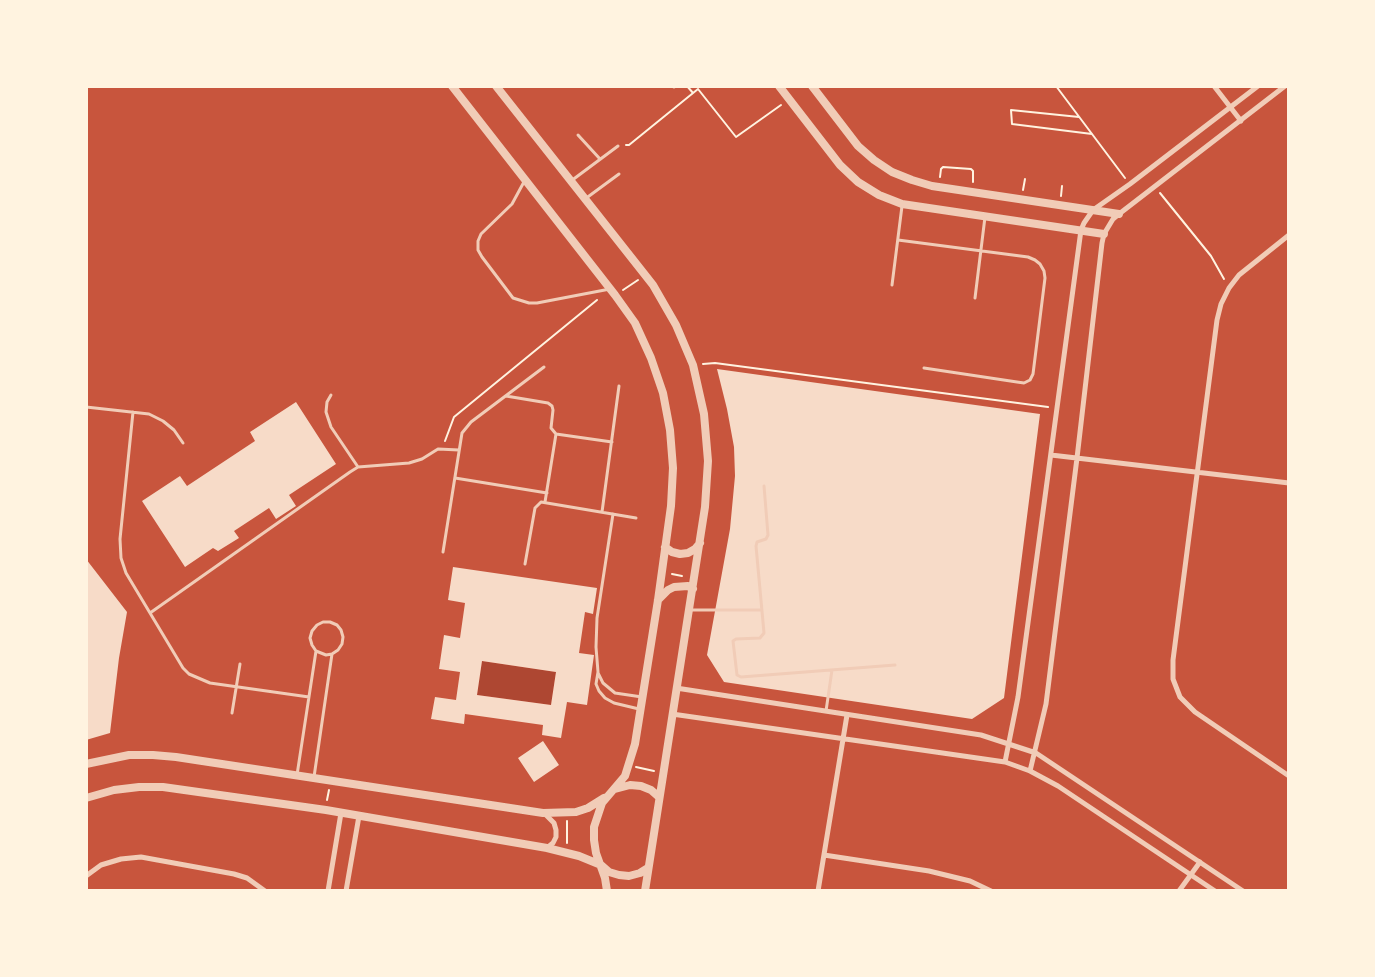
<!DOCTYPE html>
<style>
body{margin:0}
#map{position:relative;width:1375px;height:977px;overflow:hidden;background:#c8553d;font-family:Arial,sans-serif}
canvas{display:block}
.frame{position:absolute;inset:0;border:88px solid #fff3e0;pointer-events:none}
</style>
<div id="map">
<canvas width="1375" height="977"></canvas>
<div class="frame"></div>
</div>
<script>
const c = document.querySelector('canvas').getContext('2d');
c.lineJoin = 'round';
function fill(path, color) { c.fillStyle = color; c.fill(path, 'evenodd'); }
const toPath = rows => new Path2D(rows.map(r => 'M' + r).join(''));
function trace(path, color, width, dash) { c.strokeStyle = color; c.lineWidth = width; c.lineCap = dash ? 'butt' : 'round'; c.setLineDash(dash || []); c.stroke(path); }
fill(toPath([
 [482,661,556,672,551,705,477,695]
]), '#ae4732');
fill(toPath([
 [717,369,1040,414,1004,698,972,719,724,682,707,655,730,529,735,476,734,447,727,409],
 [296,402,336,464,289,495,296,506,276,519,269,508,234,531,239,538,218,551,213,548,185,567,142,501,180,476,187,486,255,441,250,432],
 [86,559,127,612,119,658,110,733,86,740],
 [453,567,597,588,593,614,585,612,579,653,594,655,587,705,567,702,561,738,542,735,543,725,465,714,464,724,431,719,435,697,456,700,460,672,439,669,444,635,460,638,465,603,448,600],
 [482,661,556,672,551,705,477,695],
 [543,741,559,765,534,782,518,758]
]), '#f7dbc8');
trace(toPath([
 [687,86,693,93],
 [1056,86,1125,178],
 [1079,117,1011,110,1012,124,1092,134],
 [626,145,629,145,698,89,736,137,781,105],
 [940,177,941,169,943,167,971,169,973,171,973,182],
 [1023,190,1025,179],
 [1160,193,1211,256,1224,279],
 [1061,196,1062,186],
 [623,290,638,280],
 [703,364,715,363,1048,407],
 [445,441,454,417,597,300],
 [672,574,682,576],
 [636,767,654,771],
 [327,800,329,790],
 [567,821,567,843]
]), '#fff3e0', 2);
trace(toPath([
 [674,86,674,87],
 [578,135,600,159],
 [525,180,512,204,481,234,478,241,478,250,482,257,513,298,529,303,537,303,610,289],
 [571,181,618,146],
 [585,199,619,174],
 [898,240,1028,257,1035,260,1040,264,1044,271,1045,278,1033,374,1030,380,1024,383,1017,382,924,368],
 [892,285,902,206],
 [975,298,985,217],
 [331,395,327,402,326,412,331,427,358,467],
 [506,396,548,403,552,406,553,410,551,428,556,434,612,442],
 [86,407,149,414,163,421,174,430,183,443],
 [133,412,120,539,121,558,126,573,183,668,189,674,210,683,309,697],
 [455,478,547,493],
 [764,486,768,535,766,539,757,542,756,546,764,633,760,638,736,639,733,641,737,675,741,677,895,665],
 [545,502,556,434],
 [602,512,619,386],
 [613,514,597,618,596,647,598,672,596,684,599,691,605,698,614,703,639,709],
 [443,552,462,433,471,422,544,367],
 [525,564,535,508,541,502,636,518],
 [690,610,762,610],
 [150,613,350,472,358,467,409,463,422,459,438,449,459,450],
 [598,673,603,683,615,693,642,697],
 [826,711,832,670],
 [232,713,240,664],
 [297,775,316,651,312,645,310,638,312,631,317,625,323,622,330,622,337,625,341,630,343,637,342,644,338,650,332,654,326,655,316,651],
 [314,777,332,654]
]), '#f1ccb7', 3);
trace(toPath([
 [1214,86,1241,121],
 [1289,235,1239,275,1229,288,1221,304,1217,320,1173,660,1173,679,1180,697,1195,712,1289,776],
 [1051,455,1289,483],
 [676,688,981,735,1036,753,1243,891],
 [672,714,1005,762,1030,771,1058,786,1215,891],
 [1005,762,1018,697,1081,230,1084,223,1093,210,1130,184,1258,86],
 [1030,771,1046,704,1077,458,1102,243,1104,234,1113,219,1119,214,1285,86],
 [545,814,554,823,556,830,556,837,553,843,547,848],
 [824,855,929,871,970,881,991,891],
 [86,876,101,865,121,859,141,857,234,874,247,878,265,891],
 [328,891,341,813],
 [346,891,359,816],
 [818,891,847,715],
 [1179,891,1200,862]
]), '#f1ccb7', 5);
trace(toPath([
 [452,86,615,295,635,323,651,358,663,393,670,430,673,468,671,506,658,600,635,744,625,776,602,803,594,827,594,840,596,853,605,878,607,891],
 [496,86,653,285,676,325,693,365,704,414,708,461,705,507,645,891],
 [779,86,840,165,858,182,879,195,902,204,1104,234],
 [812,86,858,146,874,160,892,172,912,180,932,186,1119,214],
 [665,547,672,552,680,554,688,553,695,549,700,543],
 [658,600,668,590,674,587,688,586,693,589],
 [86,764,129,755,153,755,176,757,543,813,576,812,588,808,604,798],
 [615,789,630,785,641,786,651,790,659,797],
 [86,798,114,790,139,787,163,787,326,810,547,848,579,856,601,865,609,872,619,875,629,876,640,873,648,868]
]), '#f1ccb7', 8);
</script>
